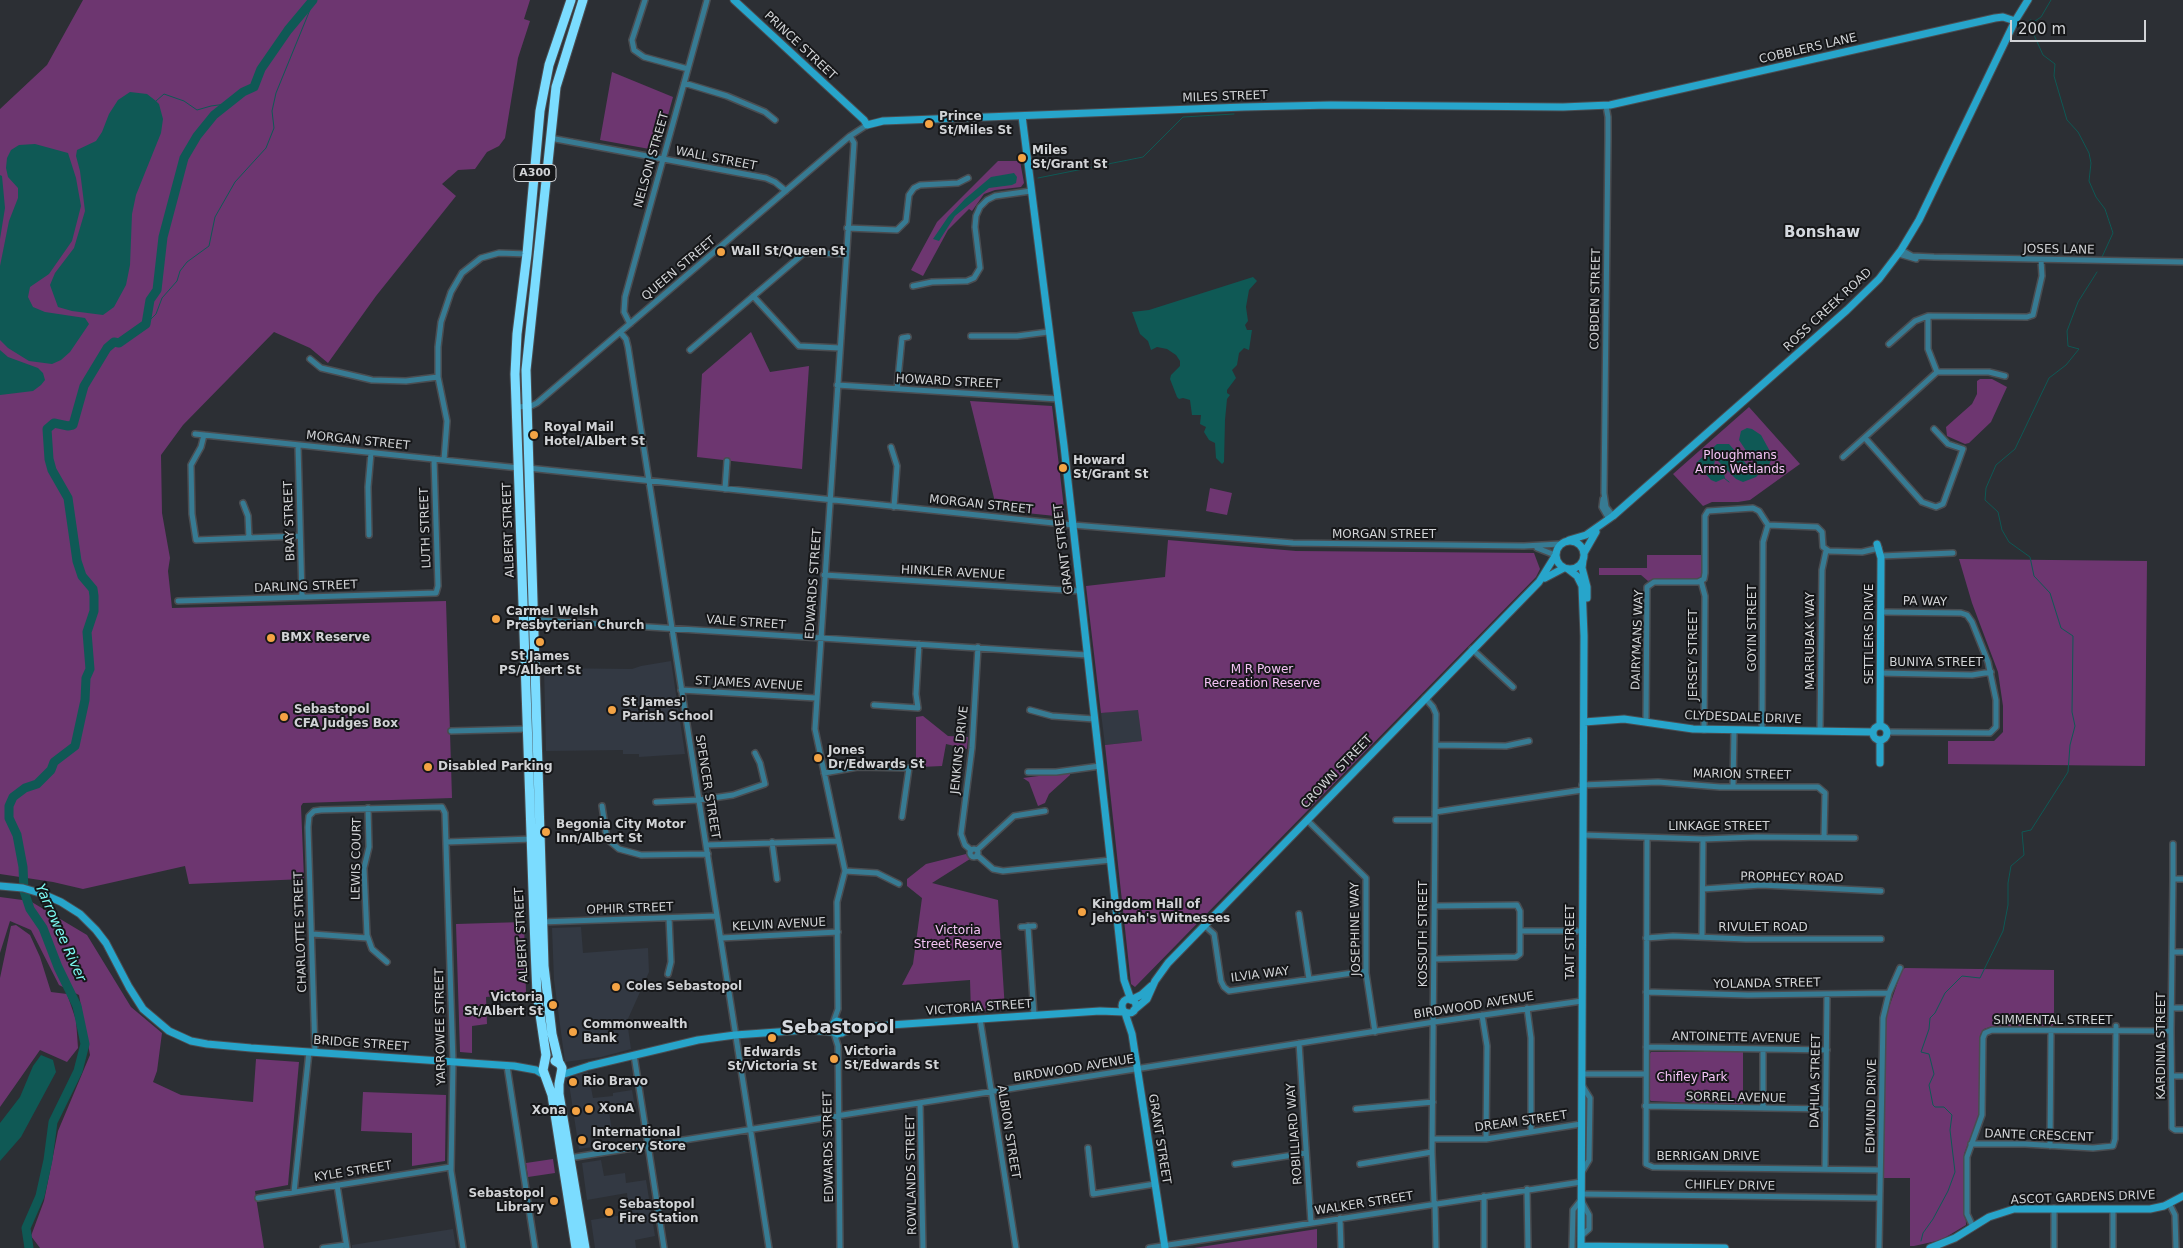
<!DOCTYPE html>
<style>
body{margin:0}
#map{position:relative;width:2183px;height:1248px;overflow:hidden;background:#2c2f34;font-family:"DejaVu Sans",sans-serif}
canvas{display:block}
.scale{position:absolute;left:2010px;top:20px;width:136px;height:22px;box-sizing:border-box;border:2px solid #d1d3d6;border-top:0;padding-left:6px;font-size:15px;line-height:18px;white-space:nowrap;color:#d1d3d6;-webkit-text-stroke:4px #161719;paint-order:stroke}
</style>
<div id="map">
<canvas width="2183" height="1248"></canvas>
<div class="scale">200 m</div>
</div>
<script>
const c = document.querySelector('canvas').getContext('2d');
c.lineJoin = 'round';
function fill(path, color) { c.fillStyle = color; c.fill(path, 'evenodd'); }
const toPath = rows => new Path2D(rows.map(r => 'M' + r).join(''));
function trace(path, color, width, dash) { c.strokeStyle = color; c.lineWidth = width; c.lineCap = dash ? 'butt' : 'round'; c.setLineDash(dash || []); c.stroke(path); }
function label(font, color, halo, rows, align = 'center') {
  c.font = font + ' "DejaVu Sans",sans-serif'; c.lineWidth = 4; c.setLineDash([]); c.textBaseline = 'middle'; c.strokeStyle = halo; c.fillStyle = color; for (const [text, x, y, turn = 0] of rows) {
    c.save(); c.translate(x, y); c.rotate((+turn || 0) * Math.PI / 180); c.textAlign = isNaN(turn) ? turn : align; if (halo) c.strokeText(text, 0, 0); c.fillText(text, 0, 0); c.restore();
  }
}
fill(toPath([
 [671,661,685,754,639,757,639,754,623,754,623,750,546,751,544,668,632,669,641,666],
 [1138,709,1142,741,1105,745,1101,713],
 [581,927,583,953,648,948,649,972,627,1021,631,1049,601,1057,565,1062,554,980,552,928],
 [588,1072,593,1098,613,1096,613,1093,632,1090,635,1107,609,1111,612,1132,590,1136,592,1147,579,1149,568,1077],
 [601,1160,604,1176,625,1173,626,1183,646,1180,655,1236,635,1240,636,1248,595,1248,591,1220,629,1214,627,1193,587,1200,582,1163],
 [453,1229,456,1248,352,1248,352,1245]
]), '#333943');
fill(toPath([
 [83,0,530,0,524,19,530,21,518,58,505,138,499,146,487,152,475,169,458,170,442,184,456,196,376,296,328,363,310,348,274,332,183,425,161,455,162,513,170,558,168,571,172,608,446,601,452,798,303,803,301,806,304,879,189,884,185,866,83,889,53,882,0,874,0,109,47,65],
 [612,72,673,97,659,148,655,150,600,140],
 [998,161,1020,161,1024,183,1021,187,995,190,984,194,972,211,969,209,948,230,923,276,911,270,937,222],
 [751,332,770,372,809,366,802,469,697,457,702,374],
 [1980,379,1992,379,2007,387,1991,422,1969,443,1965,444,1947,436,1946,427,1972,404,1977,394,1977,381],
 [970,401,1052,406,1065,517,997,510],
 [1749,407,1800,464,1750,500,1738,502,1712,502,1703,506,1673,474],
 [1210,488,1232,493,1227,515,1206,511],
 [1168,540,1296,551,1534,553,1540,569,1536,577,1135,987,1131,984,1105,745,1142,741,1138,710,1101,713,1086,586,1165,577],
 [1647,555,1702,555,1703,575,1698,579,1654,579,1648,581,1641,575,1599,575,1599,568,1647,568],
 [1959,559,2147,561,2145,766,1948,764,1948,741,1994,741,2003,732,2003,706,1998,672,1972,603],
 [923,716,948,736,968,737,967,749,946,744,942,766,921,767,916,758,916,717],
 [1070,772,1070,775,1049,794,1045,803,1038,806,1029,782,1023,778],
 [966,854,970,859,932,883,998,900,1005,1010,971,1012,970,980,902,985,913,964,922,898,907,886,907,879,926,864],
 [0,897,30,901,87,935,131,1007,162,1033,157,1071,153,1082,181,1095,253,1102,256,1059,299,1062,288,1185,255,1191,264,1248,40,1248,31,1236,44,1201,58,1131,90,1055,79,995,59,985,31,930,10,921,0,953],
 [524,922,526,993,486,997,487,1024,472,1026,472,1053,460,1052,456,924],
 [16,925,30,935,40,957,51,992,67,994,76,1020,78,1048,67,1062,40,1050,0,1107,0,978,11,926],
 [1905,968,2054,970,2054,1024,2052,1026,1993,1026,1984,1029,1980,1035,1979,1115,1964,1154,1966,1225,1941,1240,1914,1246,1910,1246,1910,1178,1883,1178,1886,1016,1902,970],
 [1651,1052,1743,1052,1743,1105,1651,1101,1648,1098,1648,1057],
 [363,1092,446,1095,445,1161,412,1166,412,1133,361,1131],
 [553,1159,555,1173,528,1177,526,1163],
 [1317,1229,1317,1248,1194,1248]
]), '#6d3670');
fill(toPath([
 [130,92,147,94,156,101,159,104,163,119,161,133,136,195,132,214,130,265,126,285,114,307,103,315,72,311,58,307,50,285,55,273,74,248,85,211,80,171,76,156,77,150,96,141,102,132,109,114,118,100],
 [35,144,68,153,76,178,81,206,72,241,49,274,30,287,28,297,33,307,45,312,85,318,89,324,70,352,61,360,52,364,29,361,8,348,0,340,0,266,9,221,18,198,18,188,8,177,6,168,7,158,11,150,19,145],
 [1014,173,1017,177,1016,183,1012,185,989,188,955,216,939,241,933,239,948,217,965,199,991,177],
 [0,175,2,176,5,208,0,239],
 [1253,277,1257,281,1249,290,1246,307,1248,321,1245,325,1247,330,1252,330,1249,350,1244,348,1239,353,1237,365,1232,370,1236,378,1227,390,1227,393,1230,395,1227,399,1225,420,1224,462,1222,464,1216,458,1215,443,1209,440,1204,432,1206,427,1200,424,1201,415,1192,415,1190,400,1183,398,1179,399,1177,397,1170,379,1171,375,1180,366,1180,361,1176,355,1167,349,1157,347,1151,350,1148,341,1140,334,1132,312,1149,310],
 [0,350,8,357,38,368,43,373,45,380,41,385,33,391,0,395],
 [1747,428,1752,429,1761,435,1772,455,1770,463,1756,477,1743,482,1736,479,1717,460,1715,460,1714,465,1724,474,1725,478,1716,482,1711,480,1696,463,1717,444,1729,444,1748,466,1753,466,1753,461,1739,440,1741,431],
 [41,1055,53,1060,56,1072,21,1137,0,1161,0,1123,20,1097,33,1066]
]), '#0f5955');
trace(toPath([
 [2051,0,2041,17,2035,21,2030,20,2030,26,2043,55,2055,64,2054,76,2067,120,2078,132,2089,153,2091,163,2089,181,2096,197,2105,209,2113,233,2102,257],
 [156,101,164,94,184,101,197,110,211,106,226,104],
 [1038,178,1143,157,1183,117,1234,114],
 [146,324,156,314,162,298,177,281,180,271,187,262,209,246,215,217,235,182,266,148,274,128,272,111,276,93,314,0],
 [1724,478,1729,482],
 [1921,1241,1923,1233,1933,1219,1948,1191,1955,1172,1950,1130,1952,1115,1944,1107,1935,1107,1933,1105,1929,1085,1934,1074,1929,1054,1921,1052,1929,1029,1930,1018,1935,1013,1945,993,1962,976,1980,978,2003,931,2008,905,2008,883,2011,866,2024,855,2022,832,2031,830,2068,772,2070,745,2075,726,2072,712,2073,636,2061,628,2050,593,2034,576,2030,557,2009,542,2002,530,1998,512,1985,500,1986,488,1996,465,2015,449,2049,378,2066,365,2079,349,2068,346,2067,331,2078,302,2097,272]
]), '#0f5955', 1);
trace(toPath([
 [29,1248,26,1228,40,1196,48,1160,53,1122,78,1071,85,1044,77,1006,58,967,43,928,30,909,24,891,23,867,17,835,9,818,9,806,13,797,25,788,37,784,51,770,54,762,75,746,85,700,86,678,90,669,87,632,94,611,94,596,93,589,82,576,77,561,68,498,52,470,49,459,47,429,54,423,68,426,73,425,84,386,107,348,114,342,119,343,146,324,150,300,157,290,163,237,184,158,197,136,214,115,243,92,254,87,261,69,288,30,313,0]
]), '#0f5955', 9);
const street = toPath([
 [645,0,632,40,634,50,644,57,688,69],
 [684,83,727,96,765,112,775,120],
 [1606,106,1608,117,1608,138,1604,493,1606,507,1613,516],
 [550,138,766,178,775,182,786,191],
 [847,228,897,230,906,221,909,195,914,188,920,185,958,183,968,178],
 [1901,250,1912,256,1934,257,2183,262],
 [1899,254,1916,259],
 [913,286,932,282,967,281,974,278,980,268,975,227,976,216,980,207,987,200,995,196,1031,191],
 [753,296,799,346,840,348],
 [1928,316,1928,349,1937,372],
 [630,324,624,312,625,297,707,0],
 [620,332,626,339,628,347,769,1248],
 [971,336,1017,336,1048,332],
 [1889,344,1915,321,1928,316,2027,317,2033,315,2042,276,2041,260],
 [690,350,804,253,846,254],
 [310,359,321,368,372,380,406,381,438,377],
 [837,385,1058,399],
 [897,389,902,338,908,337],
 [517,407,531,406,537,403,850,136,867,125],
 [195,434,519,468],
 [204,435,201,447,191,465,192,514,196,540,300,536],
 [1865,438,1922,502,1936,507,1943,504,1963,449,1948,444,1934,429],
 [298,445,302,597],
 [891,447,897,466,894,507],
 [1843,457,1937,372,1989,372,2005,376],
 [444,460,447,421,438,377,438,347,441,322,451,292,462,273,481,258,499,253,527,254],
 [528,468,1073,525,1293,543,1524,546,1560,544],
 [725,489,727,461],
 [1603,499,1602,507,1609,519],
 [243,503,248,516,249,538],
 [369,535,368,487,371,453],
 [1537,548,1555,555],
 [1881,556,1953,553],
 [824,575,1080,591],
 [1701,581,1705,596,1704,730],
 [178,601,436,593,438,586,434,459],
 [1881,612,1961,613,1967,615,1972,622,1988,662,1996,700,1996,727,1990,733,1887,732],
 [524,619,1087,655],
 [1472,649,1513,687],
 [1880,673,1972,675,1991,672],
 [681,690,816,698],
 [1425,698,1433,707,1436,714,1432,1152,1434,1203],
 [874,705,918,708,916,694,919,644],
 [1030,710,1052,716,1094,719],
 [1646,721,1647,587,1654,582,1698,582,1704,579,1705,573,1705,516,1708,511,1753,508,1759,511,1768,525,1817,527,1822,532,1823,547,1829,551,1862,552,1879,548],
 [1762,730,1763,542,1768,525],
 [451,731,527,729],
 [1820,731,1822,570,1826,551],
 [1436,745,1506,746,1529,741],
 [1028,772,1056,772,1100,766],
 [824,773,858,767,909,768,902,817],
 [1582,785,1658,782,1720,787,1818,787,1825,793,1824,837],
 [1733,787,1734,730],
 [656,802,699,800,733,795,765,784,760,763,755,753],
 [602,806,607,839,619,849,641,855,708,854],
 [368,808,369,847,364,868,367,935,372,949,387,962],
 [1435,812,1582,790],
 [1307,820,1366,878,1366,973,1375,1032],
 [1396,820,1435,820],
 [1583,835,1703,839,1756,837,1855,838],
 [1647,838,1646,1164,1653,1167,1880,1170],
 [446,842,533,839],
 [772,842,777,879],
 [2173,844,2173,879],
 [706,845,838,841],
 '970 853a4 4 0 1 1 8 0a4 4 0 1 1-8 0Z',
 [971,850,965,845,961,834,972,748,978,647],
 [977,850,1014,816,1045,811],
 [977,855,993,869,1003,871,1111,860],
 [845,871,877,873,899,884],
 [2183,879,2173,879,2171,1031,2172,1123,2172,1128,2175,1130,2183,1130],
 [1703,889,1761,885,1881,891],
 [1435,906,1517,905,1520,911,1520,931],
 [1299,914,1309,979],
 [540,922,717,916],
 [1204,925,1214,934,1221,981,1224,987,1229,991,1366,971],
 [1028,926,1034,1015],
 [1021,927,1034,926],
 [312,934,367,938],
 [1702,937,1703,839],
 [721,938,838,932],
 [1646,938,1673,936,1746,939,1881,939],
 [2172,952,2183,952],
 [1434,959,1516,957,1520,954,1520,931,1582,931],
 [668,974,671,962,669,918],
 [1646,992,1748,995,1889,993],
 [1527,1008,1531,1038,1531,1132],
 [2172,1008,2183,1008],
 [1482,1015,1487,1046,1486,1139],
 [980,1019,1016,1248],
 [833,1023,838,1009,837,902,845,871,815,729,854,143,850,136],
 [834,1033,838,1046,840,1248],
 [1299,1043,1311,1223],
 [1646,1047,1827,1050],
 [315,1052,308,827,309,816,314,811,321,810,442,807,445,813,453,1062,451,1171,463,1248],
 [634,1055,664,1248],
 [507,1066,535,1248],
 [1582,1074,1645,1074],
 [2172,1076,2183,1076],
 [1582,1085,1590,1098,1589,1160,1582,1172],
 [920,1103,923,1248],
 [1645,1106,1826,1109],
 [1763,1108,1763,1050],
 [1356,1109,1433,1102],
 [1433,1139,1486,1139,1581,1124],
 [1971,1144,2025,1144,2093,1148,2113,1146,2115,1139,2116,1026],
 [2050,1146,2051,1030],
 [1088,1148,1093,1194,1155,1184],
 [569,1158,1434,1022,1582,1001],
 [1235,1164,1306,1153],
 [1360,1164,1432,1152],
 [1825,1168,1827,994],
 [337,1185,347,1248],
 [1527,1189,1528,1248],
 [294,1192,309,1052],
 [1581,1194,1879,1198],
 [1484,1196,1484,1248],
 [258,1198,451,1167],
 [1435,1203,1436,1248],
 [2169,1203,2175,1215,2176,1248],
 [1340,1218,1341,1248],
 [1973,1227,1967,1214,1967,1157,1982,1115,1983,1038,1985,1033,1992,1030,2171,1031],
 [1581,1236,1589,1229,1589,1215,1582,1202],
 [323,1248,346,1245],
 [1149,1248,1581,1182],
 [1572,1248,1573,1210,1581,1200],
 [1879,1248,1883,1018,1889,993,1900,968],
 [2054,1248,2054,1208],
 [2113,1248,2113,1209]
]);
const secondary = toPath([
 [734,0,864,120,867,125,883,121,1244,107,1331,105,1563,107,1610,105,1995,18,2003,17,2015,21],
 [1022,116,1064,446,1124,980,1131,1000],
 [1569,540,1586,535,1613,516,1847,310,1879,279,1901,250,1919,220,2015,21,2028,0],
 '1556 555a14 14 0 1 1 28 0a14 14 0 1 1-28 0Z',
 [1877,544,1881,558,1880,725],
 [1584,553,1596,532],
 [1583,560,1582,568,1587,587,1587,598],
 [1568,569,1577,576,1582,586,1584,636,1581,1248],
 [1545,578,1564,568],
 [1584,722,1624,719,1693,729,1873,732],
 '1873 733a7 7 0 1 1 14 0a7 7 0 1 1-14 0Z',
 [1880,763,1880,740],
 [0,886,23,888,43,894,61,902,80,914,96,930,106,943,129,987,143,1009,169,1031,191,1041,207,1044,251,1048,514,1066,536,1070,544,1075],
 '1122 1006a7 7 0 1 1 14 0a7 7 0 1 1-14 0Z',
 [1131,1000,1141,995,1151,986],
 [1134,1010,1147,999,1155,981,1168,963,1539,582,1555,556],
 [1125,1013,1132,1034,1165,1248],
 [842,1033,844,1028,842,1023,837,1021,833,1024,832,1031,838,1034,860,1027,1100,1011,1124,1012],
 [561,1075,589,1066,698,1040,735,1035,806,1030,833,1032],
 [1581,1246,1725,1248],
 [1930,1248,1955,1238,1989,1217,2014,1209,2150,1209,2164,1206,2183,1196]
]);
const highway = toPath([
 [571,0,549,65,540,111,527,254,517,334,515,374,535,948,537,994,546,1055,543,1070,552,1095,576,1248],
 [555,1061,560,1064,562,1068,559,1084,559,1094,585,1248],
 [559,1063,552,1034,544,966,526,370,556,87,583,0]
]);
trace(street, '#4a4d51', 8);
trace(secondary, '#4a4d51', 9);
trace(highway, '#4a4d51', 11);
trace(street, '#377b93', 5);
trace(secondary, '#27a5cb', 7);
trace(highway, '#7bdcff', 9);
for (const [x, y, r, color] of [
 [929,124,5,"#f4a344"],
 [1022,158,5,"#f4a344"],
 [721,252,5,"#f4a344"],
 [534,435,5,"#f4a344"],
 [1063,468,5,"#f4a344"],
 [496,619,5,"#f4a344"],
 [271,638,5,"#f4a344"],
 [540,642,5,"#f4a344"],
 [612,710,5,"#f4a344"],
 [284,717,5,"#f4a344"],
 [818,758,5,"#f4a344"],
 [428,767,5,"#f4a344"],
 [546,832,5,"#f4a344"],
 [1082,912,5,"#f4a344"],
 [616,987,5,"#f4a344"],
 [553,1005,5,"#f4a344"],
 [573,1032,5,"#f4a344"],
 [772,1038,5,"#f4a344"],
 [834,1059,5,"#f4a344"],
 [573,1082,5,"#f4a344"],
 [589,1109,5,"#f4a344"],
 [576,1111,5,"#f4a344"],
 [582,1140,5,"#f4a344"],
 [554,1201,5,"#f4a344"],
 [609,1212,5,"#f4a344"]
]) { const dot = new Path2D(); dot.arc(x, y, r, 0, 2 * Math.PI); c.fillStyle = color; c.fill(dot); trace(dot, '#161719', 2); }
for (const [x, y, w] of [
 [535,173,42]
]) { const box = new Path2D(); box.roundRect(x - w / 2, y - 8.5, w, 17, 4); c.fillStyle = '#161719'; c.fill(box); trace(box, '#d1d3d6', 1); }
label('bold 11px', '#d1d3d6', null, [
 ["A300",535,173]
]);
label('12px', '#d1d3d6', '#161719', [
 ["PRINCE STREET",800,46,43],
 ["COBBLERS LANE",1808,49,-13],
 ["MILES STREET",1225,97,-2],
 ["WALL STREET",716,159,11],
 ["NELSON STREET",652,160,-74],
 ["JOSES LANE",2059,250,1],
 ["QUEEN STREET",679,269,-40],
 ["COBDEN STREET",1596,299,-89],
 ["ROSS CREEK ROAD",1828,310,-43],
 ["HOWARD STREET",948,382,3],
 ["MORGAN STREET",358,441,6],
 ["MORGAN STREET",981,505,6],
 ["BRAY STREET",290,521,-92],
 ["LUTH STREET",426,528,-92],
 ["ALBERT STREET",509,530,-92],
 ["MORGAN STREET",1384,535],
 ["GRANT STREET",1064,549,-97],
 ["HINKLER AVENUE",953,573,3],
 ["EDWARDS STREET",814,584,-86],
 ["DARLING STREET",306,587,-2],
 ["PA WAY",1925,602,1],
 ["VALE STREET",746,623,4],
 ["GOYIN STREET",1753,628,-90],
 ["SETTLERS DRIVE",1870,634,-90],
 ["DAIRYMANS WAY",1638,640,-88],
 ["MARRUBAK WAY",1811,641,-90],
 ["JERSEY STREET",1694,655,-90],
 ["BUNIYA STREET",1936,663],
 ["ST JAMES AVENUE",749,684,3],
 ["CLYDESDALE DRIVE",1743,718,2],
 ["JENKINS DRIVE",960,750,-84],
 ["CROWN STREET",1337,772,-46],
 ["MARION STREET",1742,775,1],
 ["SPENCER STREET",707,787,81],
 ["LINKAGE STREET",1719,827],
 ["LEWIS COURT",357,859,-89],
 ["PROPHECY ROAD",1792,878,1],
 ["OPHIR STREET",630,909,-2],
 ["KELVIN AVENUE",779,925,-3],
 ["RIVULET ROAD",1763,928],
 ["JOSEPHINE WAY",1356,929,-91],
 ["CHARLOTTE STREET",301,932,-92],
 ["KOSSUTH STREET",1424,934,-90],
 ["ALBERT STREET",522,935,-93],
 ["TAIT STREET",1571,942,-90],
 ["ILVIA WAY",1260,975,-7],
 ["YOLANDA STREET",1767,984,-1],
 ["BIRDWOOD AVENUE",1474,1006,-9],
 ["VICTORIA STREET",979,1008,-4],
 ["SIMMENTAL STREET",2053,1021],
 ["YARROWEE STREET",441,1027,-91],
 ["ANTOINETTE AVENUE",1736,1038,1],
 ["BRIDGE STREET",361,1044,4],
 ["KARDINIA STREET",2162,1046,-90],
 ["BIRDWOOD AVENUE",1074,1069,-9],
 ["DAHLIA STREET",1816,1081,-89],
 ["SORREL AVENUE",1736,1098,1],
 ["EDMUND DRIVE",1872,1106,-89],
 ["DREAM STREET",1521,1122,-8],
 ["ALBION STREET",1008,1132,81],
 ["ROBILLIARD WAY",1295,1134,-94],
 ["DANTE CRESCENT",2039,1136,2],
 ["GRANT STREET",1159,1139,81],
 ["EDWARDS STREET",829,1147,-91],
 ["BERRIGAN DRIVE",1708,1157],
 ["KYLE STREET",353,1172,-9],
 ["ROWLANDS STREET",912,1175,-91],
 ["CHIFLEY DRIVE",1730,1186,1],
 ["ASCOT GARDENS DRIVE",2083,1198,-2],
 ["WALKER STREET",1364,1204,-9]
]);
label('bold 12px', '#d1d3d6', '#161719', [
 ["Prince",939,117],
 ["St/Miles St",939,131],
 ["Miles",1032,151],
 ["St/Grant St",1032,165],
 ["Wall St/Queen St",731,252],
 ["Royal Mail",544,428],
 ["Hotel/Albert St",544,442],
 ["Howard",1073,461],
 ["St/Grant St",1073,475],
 ["Carmel Welsh",506,612],
 ["Presbyterian Church",506,626],
 ["BMX Reserve",281,638],
 ["St James",540,657,"center"],
 ["PS/Albert St",540,671,"center"],
 ["St James'",622,703],
 ["Parish School",622,717],
 ["Sebastopol",294,710],
 ["CFA Judges Box",294,724],
 ["Jones",828,751],
 ["Dr/Edwards St",828,765],
 ["Disabled Parking",438,767],
 ["Begonia City Motor",556,825],
 ["Inn/Albert St",556,839],
 ["Kingdom Hall of",1092,905],
 ["Jehovah's Witnesses",1092,919],
 ["Coles Sebastopol",626,987],
 ["Victoria",543,998,"right"],
 ["St/Albert St",543,1012,"right"],
 ["Commonwealth",583,1025],
 ["Bank",583,1039],
 ["Victoria",844,1052],
 ["St/Edwards St",844,1066],
 ["Edwards",772,1053,"center"],
 ["St/Victoria St",772,1067,"center"],
 ["Rio Bravo",583,1082],
 ["XonA",599,1109],
 ["Xona",566,1111,"right"],
 ["International",592,1133],
 ["Grocery Store",592,1147],
 ["Sebastopol",544,1194,"right"],
 ["Library",544,1208,"right"],
 ["Sebastopol",619,1205],
 ["Fire Station",619,1219]
], 'left');
label('12px', '#f5c4f6', '#161719', [
 ["Ploughmans",1740,456],
 ["Arms Wetlands",1740,470],
 ["M R Power",1262,670],
 ["Recreation Reserve",1262,684],
 ["Victoria",958,931],
 ["Street Reserve",958,945],
 ["Chifley Park",1692,1078]
]);
label('italic 14px', '#7dfcf4', '#161719', [
 ["Yarrowee River",60,933,66]
]);
label('bold 15px', '#d4d8de', '#161719', [
 ["Bonshaw",1822,233]
]);
label('bold 18px', '#d4d8de', '#161719', [
 ["Sebastopol",838,1028]
]);
</script>
